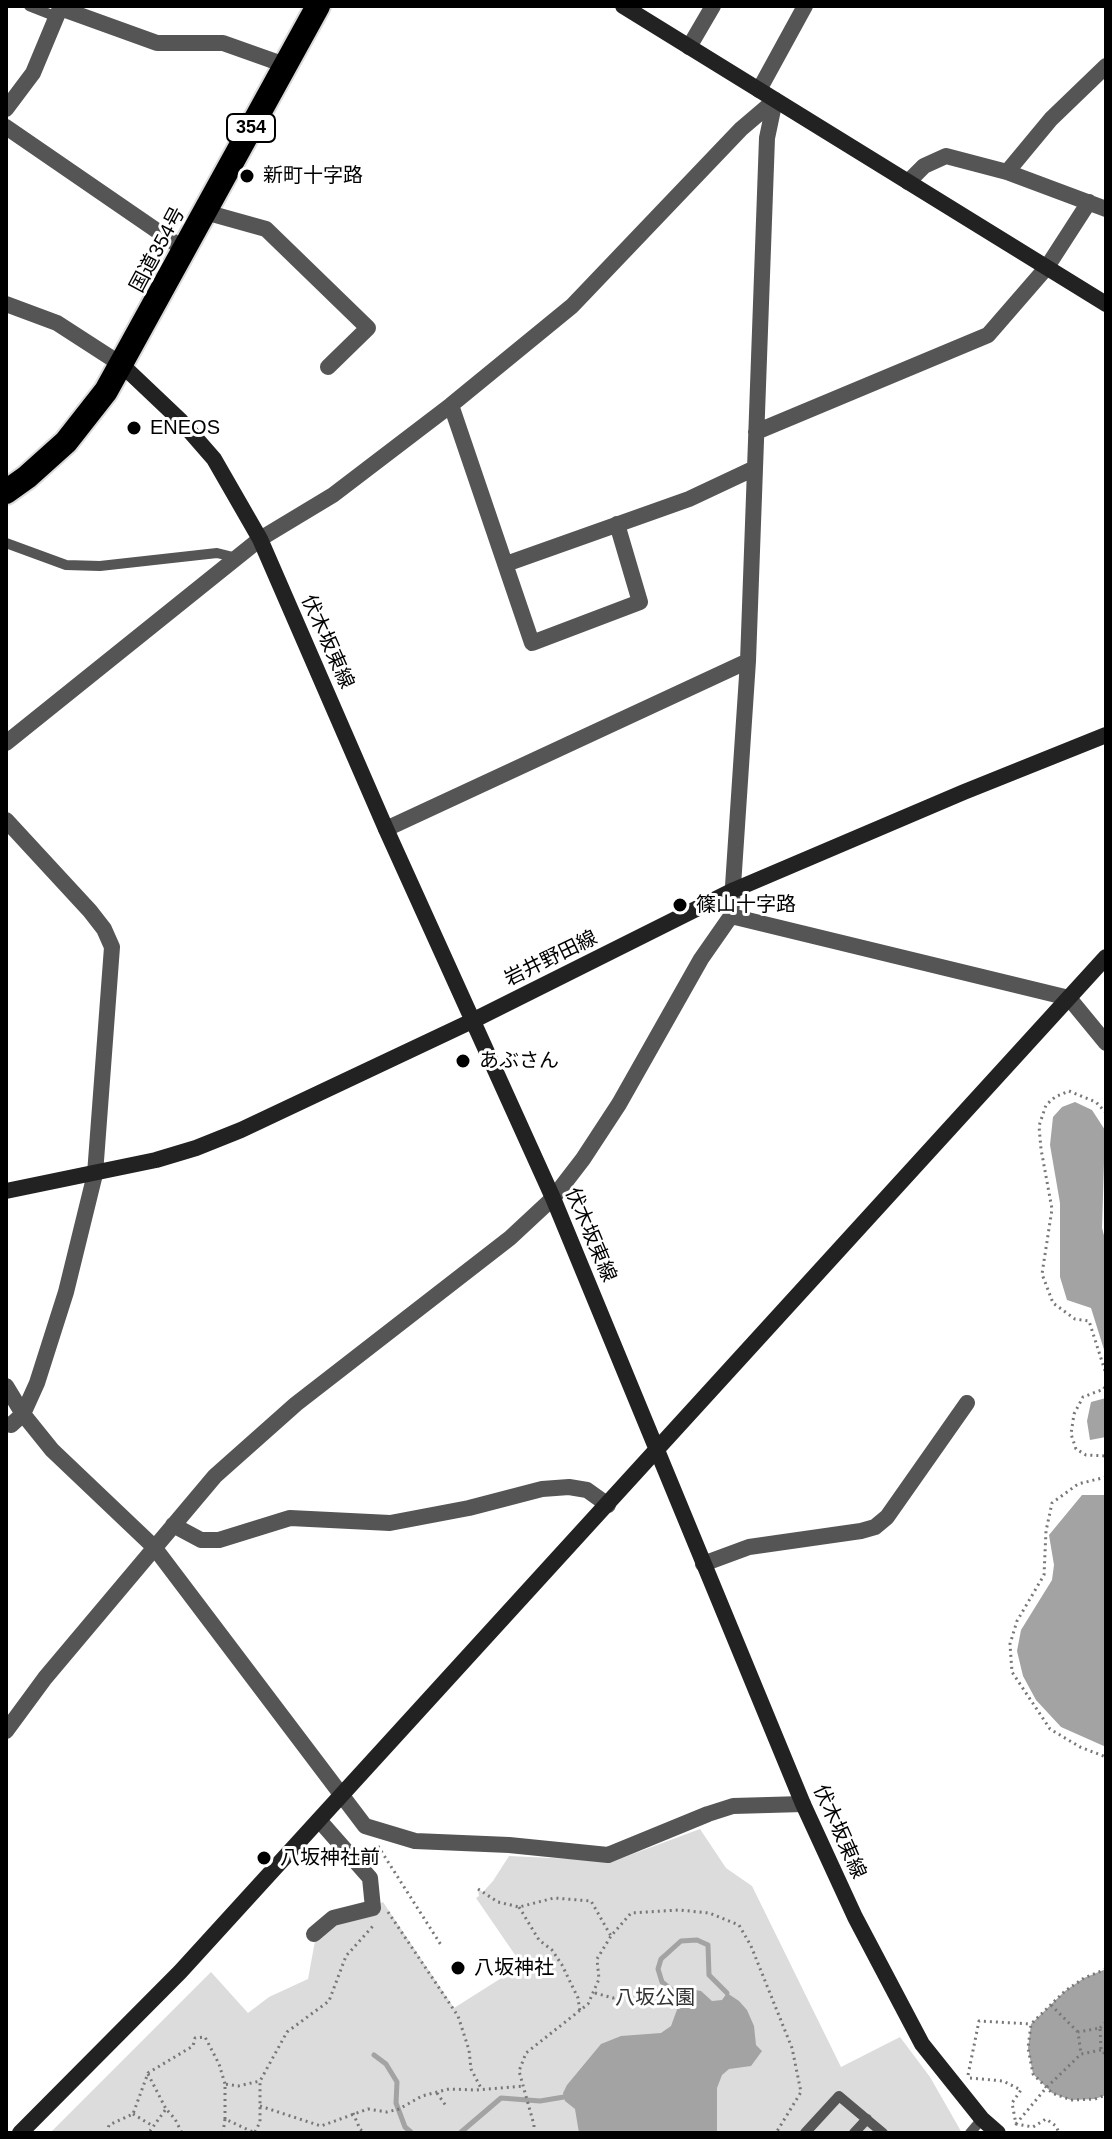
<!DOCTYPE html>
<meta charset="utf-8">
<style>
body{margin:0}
#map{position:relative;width:1112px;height:2139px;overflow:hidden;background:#fff;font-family:Helvetica,sans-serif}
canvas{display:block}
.frame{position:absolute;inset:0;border:8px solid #000;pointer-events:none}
</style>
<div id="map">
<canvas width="1112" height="2139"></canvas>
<div class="frame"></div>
</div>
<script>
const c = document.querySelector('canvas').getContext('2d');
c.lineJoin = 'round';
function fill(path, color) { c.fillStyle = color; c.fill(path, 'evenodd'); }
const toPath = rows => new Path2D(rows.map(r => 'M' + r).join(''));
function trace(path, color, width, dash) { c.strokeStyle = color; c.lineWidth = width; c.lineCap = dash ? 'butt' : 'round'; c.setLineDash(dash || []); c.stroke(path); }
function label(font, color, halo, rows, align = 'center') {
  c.font = font + ' Helvetica,"Noto Sans JP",sans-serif'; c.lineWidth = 6; c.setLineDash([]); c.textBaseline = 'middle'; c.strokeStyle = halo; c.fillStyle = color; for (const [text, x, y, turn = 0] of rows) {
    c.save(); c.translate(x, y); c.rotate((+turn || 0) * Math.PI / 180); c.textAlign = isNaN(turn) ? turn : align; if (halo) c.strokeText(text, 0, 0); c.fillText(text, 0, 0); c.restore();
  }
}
fill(toPath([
 [700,1829,726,1868,752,1886,841,2067,900,2037,930,2077,962,2133,50,2133,211,1972,248,2013,269,1997,308,1979,315,1941,333,1923,383,1902,454,2008,522,1965,476,1898,479,1896,478,1889,483,1892,493,1881,509,1856,614,1861]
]), '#dcdcdc');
fill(toPath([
 [1075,1102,1092,1110,1105,1130,1102,1228,1106,1243,1106,1356,1091,1308,1067,1300,1060,1277,1060,1203,1050,1145,1053,1117,1062,1107],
 [1106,1398,1106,1437,1090,1440,1087,1421,1091,1402],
 [1082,1495,1106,1495,1106,1747,1061,1727,1036,1700,1023,1676,1017,1651,1021,1630,1052,1580,1054,1565,1049,1535],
 [1106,1969,1106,2095,1095,2099,1071,2100,1052,2093,1033,2074,1028,2048,1031,2024,1065,1991,1084,1978],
 [684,1988,701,1991,712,2001,722,2000,727,1993,739,2001,747,2010,754,2026,756,2045,762,2051,751,2066,729,2069,722,2075,717,2088,717,2133,579,2133,575,2109,565,2101,563,2093,567,2085,601,2044,621,2036,661,2033,671,2026,678,2007,673,1999,673,1991]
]), '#a3a3a3');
trace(toPath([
 [673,1991,662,1982,658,1969,661,1959,681,1941,697,1940,708,1945,709,1975,727,1993],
 [374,2055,386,2064,397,2082,396,2103,405,2127,412,2133],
 [460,2133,501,2098,540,2101,564,2097]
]), '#a3a3a3', 5);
const highway = toPath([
 [6,492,27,477,66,442,106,391,318,6]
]);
trace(highway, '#dbdbdb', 28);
trace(toPath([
 [1106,1113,1096,1102,1069,1091,1055,1097,1046,1105,1039,1126,1041,1149,1052,1209,1042,1274,1053,1303,1075,1319,1089,1321,1106,1374],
 [1106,1381,1104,1389,1083,1397,1074,1414,1071,1434,1076,1449,1086,1455,1106,1456],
 [1106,1477,1078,1484,1052,1503,1046,1531,1044,1575,1017,1621,1010,1644,1012,1672,1050,1729,1080,1747,1106,1757],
 [378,1846,441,1945],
 [478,1889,498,1902,519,1907,554,1898,591,1901,611,1936],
 [519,1907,539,1940,552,1950,562,1965,578,1998,580,2012],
 [388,1912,458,2016,469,2050,471,2069,482,2090],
 [1106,1969,1084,1978,1065,1991,1031,2024,1028,2048,1033,2074,1052,2093,1071,2100,1095,2099,1106,2095],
 [595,1993,613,1998,626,1996],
 [1051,2005,1078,2032],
 [1100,2028,1106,2022],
 [1101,2050,1081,2054,1078,2032,1100,2028,1101,2050,1106,2055],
 [148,2074,166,2109],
 [968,2075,979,2021,1031,2024],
 [970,2078,1003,2081,1021,2090,1012,2103,1016,2124,1033,2127,1046,2119,1056,2126,1059,2133],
 [437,2093,446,2106],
 [260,2106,321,2126,368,2109,387,2112,399,2109,422,2096,449,2089,476,2090,524,2086],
 [353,2113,360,2129,364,2133],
 [133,2114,153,2126],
 [225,2119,225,2084,238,2086,260,2081],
 [1016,2124,1046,2088,1081,2054],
 [255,2132,260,2122,260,2081,287,2032,329,2001,346,1956,373,1926],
 [107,2133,109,2125,133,2114,148,2073,193,2046,195,2038,205,2037,219,2064,225,2084],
 [144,2133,150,2131,166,2109,175,2119,182,2133],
 [223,2133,225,2119,255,2133],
 [534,2133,534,2125,519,2071,526,2053,588,2004,599,1979,597,1959,611,1936,631,1913,679,1910,709,1913,739,1925,751,1946,792,2048,801,2092,776,2133]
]), '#777', 3, [2, 4]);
trace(toPath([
 [29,6,57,17],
 [6,543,66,565,100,566,217,553,237,558],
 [805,2133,839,2096,883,2133],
 [854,2133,867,2119],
 [970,2133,982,2119]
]), '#555', 10);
trace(toPath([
 [60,8,157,43,223,43,285,65],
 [689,47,713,6],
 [759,90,805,6],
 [6,109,33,73,61,6],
 [6,127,185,250],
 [1007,172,1051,119,1106,66],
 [908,182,924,166,946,156,1007,172,1106,209],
 [205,212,266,229,368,328,328,367],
 [6,304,57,323,122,365],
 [451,405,532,643,640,602,617,524],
 [756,432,988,335,1047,267,1089,202],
 [506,564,689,499,755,468],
 [6,743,260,539,333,495,451,405,572,306,741,129,775,100],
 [6,820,90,911,104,929,112,947,95,1174,66,1292,37,1383,23,1414,11,1425,6,1424],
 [386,829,748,661],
 [731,916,1069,998,1106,1043],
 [6,1386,23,1414,52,1450,154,1547,365,1826,415,1841,509,1845,608,1855,708,1814,733,1806,803,1804],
 [173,1525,201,1540,219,1540,290,1518,390,1523,469,1508,542,1489,569,1487,587,1490,608,1505],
 [703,1564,749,1547,861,1531,875,1527,887,1517,967,1403],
 [6,1731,45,1678,215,1476,296,1404,510,1238,553,1198,583,1159,619,1104,701,959,731,916,748,661,767,138,775,100],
 [314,1934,333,1918,373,1908,370,1878,319,1820]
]), '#555', 16);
trace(toPath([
 [623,6,1106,304],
 [122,365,180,420,214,459,260,539,386,829,553,1198,803,1804,855,1917,922,2044,982,2119,998,2133],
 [6,1191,156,1160,196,1148,241,1130,472,1021,734,890,964,792,1106,735],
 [20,2133,180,1972,1106,957]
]), '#222', 16);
trace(highway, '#000', 24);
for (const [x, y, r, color] of [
 [247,176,8,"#000"],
 [134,428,8,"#000"],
 [680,905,8,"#000"],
 [463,1061,8,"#000"],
 [264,1858,8,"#000"],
 [458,1968,8,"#000"]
]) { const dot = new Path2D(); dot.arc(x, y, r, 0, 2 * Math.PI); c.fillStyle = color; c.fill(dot); trace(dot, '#fff', 3); }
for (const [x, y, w] of [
 [251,128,48]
]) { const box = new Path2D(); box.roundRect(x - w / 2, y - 14, w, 28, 6); c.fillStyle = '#fff'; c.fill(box); trace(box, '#000', 2); }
label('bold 18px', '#000', null, [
 ["354",251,128]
]);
label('20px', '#000', '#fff', [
 ["新町十字路",263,176],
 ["ENEOS",150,428],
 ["篠山十字路",696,905],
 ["あぶさん",479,1061],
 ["八坂神社前",280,1858],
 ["八坂神社",474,1968]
], 'left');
label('20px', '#000', '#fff', [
 ["国道354号",158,250,-62],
 ["伏木坂東線",327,642,66],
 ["岩井野田線",551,959,-26],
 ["伏木坂東線",590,1235,67],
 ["伏木坂東線",839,1832,66]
]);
label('20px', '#333', '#fff', [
 ["八坂公園",655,1998]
]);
</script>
